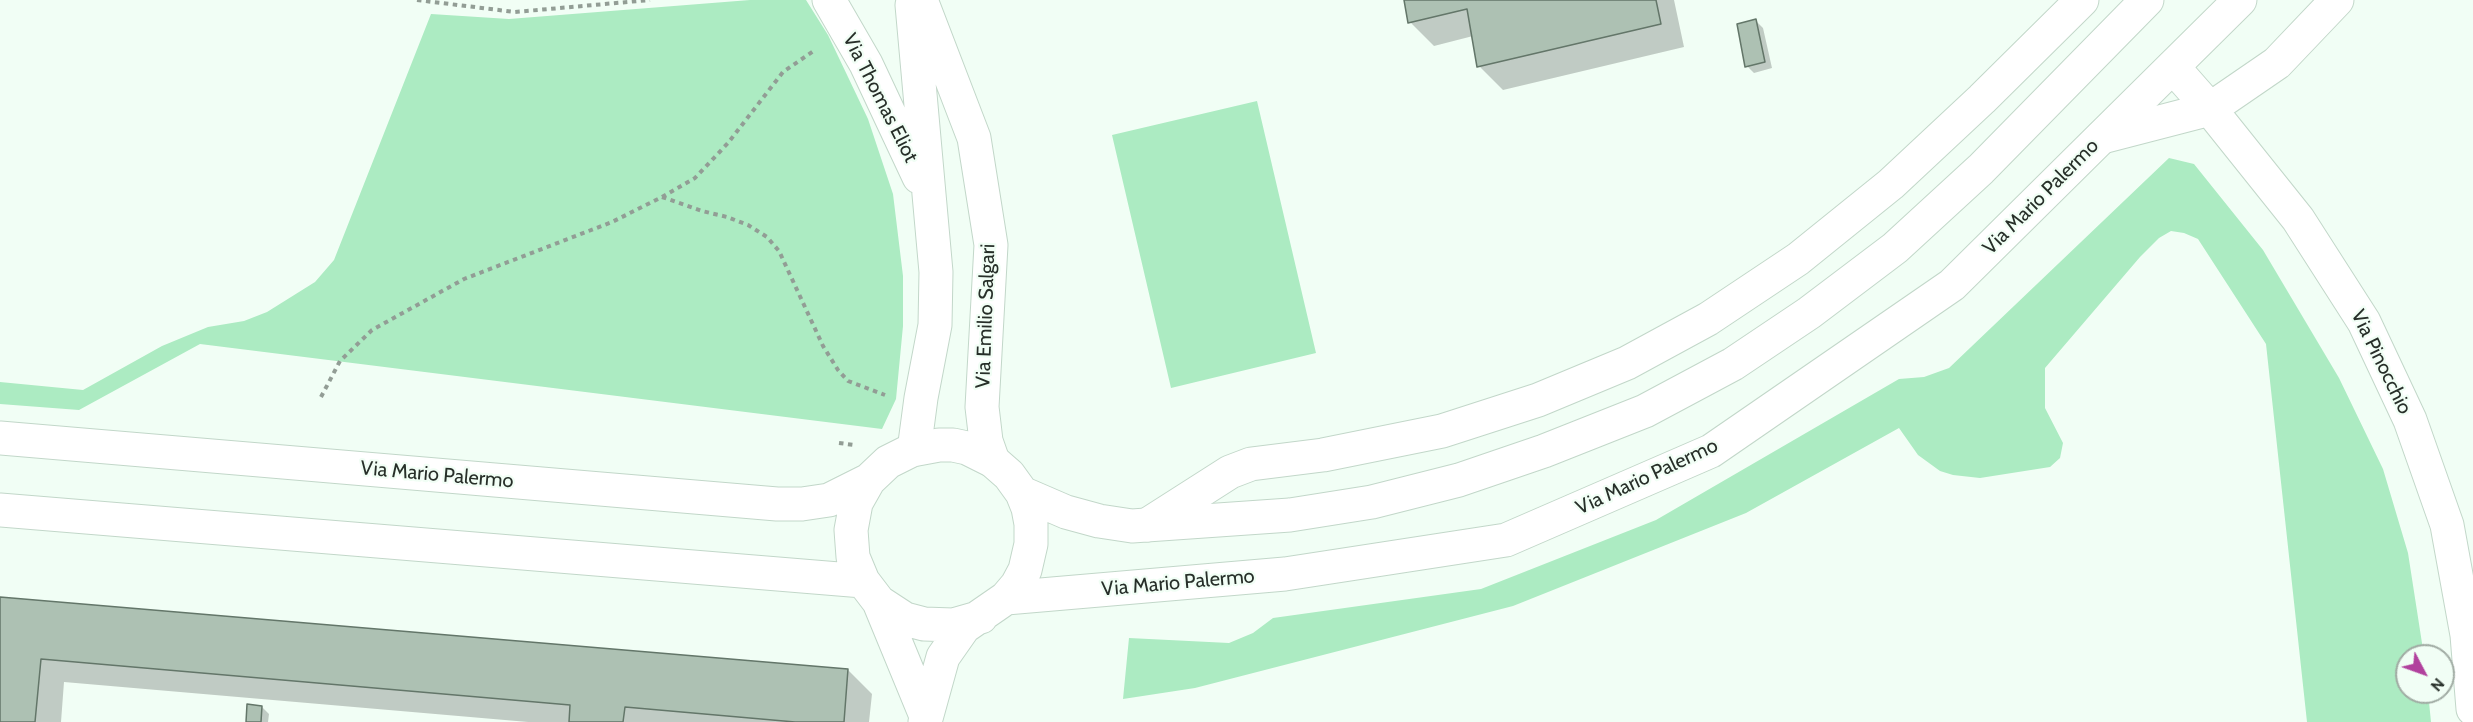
<!DOCTYPE html>
<style>
body{margin:0}
#map{position:relative;width:2473px;height:722px;overflow:hidden;background:#f1fef5;font-family:Cabin,sans-serif}
canvas{display:block}
.north{position:absolute;left:2395px;top:644px;width:60px;height:60px;box-sizing:border-box;background:#f1fef5;border:2px solid #a0aba3;border-radius:50%;rotate:131deg;font-size:16px;font-weight:700;line-height:24px;text-align:center;color:#272f29}
.north::after{content:'';display:block;margin:auto;width:21px;height:27px;background:#b1419d;clip-path:polygon(50% 0,100% 100%,50% 72%,0 100%)}
</style>
<div id="map">
<canvas width="2473" height="722"></canvas>
<div class="north">N</div>
</div>
<script>
const c = document.querySelector('canvas').getContext('2d');
c.lineJoin = 'round';
function fill(path, color) { c.fillStyle = color; c.fill(path, 'evenodd'); }
const toPath = rows => new Path2D(rows.map(r => 'M' + r).join(''));
function trace(path, color, width, dash) { c.strokeStyle = color; c.lineWidth = width; c.lineCap = dash ? 'butt' : 'round'; c.setLineDash(dash || []); c.stroke(path); }
function label(font, color, halo, rows, align = 'center') {
  c.font = font + ' Cabin,sans-serif'; c.lineWidth = 4.5; c.setLineDash([]); c.textBaseline = 'middle'; c.strokeStyle = halo; c.fillStyle = color; for (const [text, x, y, turn = 0] of rows) {
    c.save(); c.translate(x, y); c.rotate((+turn || 0) * Math.PI / 180); c.textAlign = isNaN(turn) ? turn : align; if (halo) c.strokeText(text, 0, 0); c.fillText(text, 0, 0); c.restore();
  }
}
fill(toPath([
 [750,0,806,0,828,35,868,119,893,194,903,276,903,326,896,399,882,429,200,344,79,410,0,404,0,382,83,390,162,346,208,327,244,321,267,312,315,282,334,260,431,14,509,19],
 [1257,101,1316,353,1171,388,1112,135],
 [2169,158,2194,164,2263,250,2339,378,2383,469,2408,553,2424,656,2407,656,2407,692,2428,692,2431,722,2307,722,2266,344,2198,239,2184,233,2171,231,2159,238,2140,257,2045,368,2045,408,2063,443,2060,458,2050,467,1980,478,1953,475,1940,471,1918,455,1899,428,1746,513,1513,606,1195,688,1123,699,1129,638,1229,643,1253,633,1273,618,1481,589,1656,520,1899,379,1924,377,1949,368]
]), '#acebc2');
fill(toPath([
 [1405,0,1674,0,1684,47,1503,90,1479,66,1473,36,1434,46,1410,22],
 [1756,21,1763,28,1772,68,1754,73,1747,66],
 [0,599,848,670,872,694,869,722,528,722,64,682,61,722,0,722],
 [262,707,269,714,268,722,247,722]
]), '#0003');
const building = toPath([
 [1404,0,1656,0,1661,24,1477,67,1467,9,1408,23,1404,0],
 [1756,19,1765,62,1745,67,1737,24,1756,19],
 [0,597,848,669,844,722,795,722,625,707,623,722,569,722,570,705,41,659,35,722,0,722,0,597],
 [247,704,262,706,261,722,246,722,247,704]
]);
fill(building, '#adc1b3');
trace(building, '#637669', 1.5);
const street = toPath([
 [829,0,866,64,919,177],
 [921,0,974,138,991,245,982,407,986,441,993,461],
 [2173,67,2210,109,2298,219,2364,322,2410,420,2447,525,2467,635,2473,709],
 [2102,137,2210,109,2277,63,2337,0],
 [912,450,915,443,921,398,935,325,936,272,912,5],
 [1147,525,1230,472,1251,464,1323,455,1442,431,1538,400,1627,363,1708,319,1798,259,1891,184,1982,99,2082,0]
]);
const secondary = toPath([
 [0,438,777,504,802,504,829,500,869,480],
 [1022,493,1066,512,1099,521,1132,526,1290,515,1372,502,1459,480,1544,451,1645,411,1733,364,1809,313,1895,248,1981,169,2147,0],
 [0,510,863,581],
 [1006,598,1285,574,1506,540,1711,451,1952,285,2240,0],
 [879,602,905,619,924,624,953,625,981,617],
 [925,722,943,657,964,627,1006,598,1017,585,1025,570,1031,544,1031,524,1028,508,1022,493,1009,475,993,461,967,448,953,445,939,445,912,450,888,462,869,480,856,503,851,530,853,557,863,581,879,602,926,716]
]);
trace(street, '#c2d7c9', 35);
trace(secondary, '#c2d7c9', 35);
trace(toPath([
 [417,0,515,12,650,0],
 [662,197,702,211,727,217,748,225,767,237,779,251,823,346,838,370,848,381,885,395],
 [321,397,340,361,372,330,464,279,612,222,662,197,695,178,728,143,783,72,815,50],
 [839,443,854,445]
]), '#929d95', 4, [4.5, 4.5]);
trace(street, '#fff', 33);
trace(secondary, '#fff', 33);
label('20px', '#272f29', '#f1fef5', [
 ["Via Thomas Eliot",880,98,63],
 ["Via Mario Palermo",2041,197,-45],
 ["Via Emilio Salgari",986,316,-88],
 ["Via Pinocchio",2381,362,64],
 ["Via Mario Palermo",437,475,5],
 ["Via Mario Palermo",1647,477,-25],
 ["Via Mario Palermo",1178,583,-5]
]);
</script>
